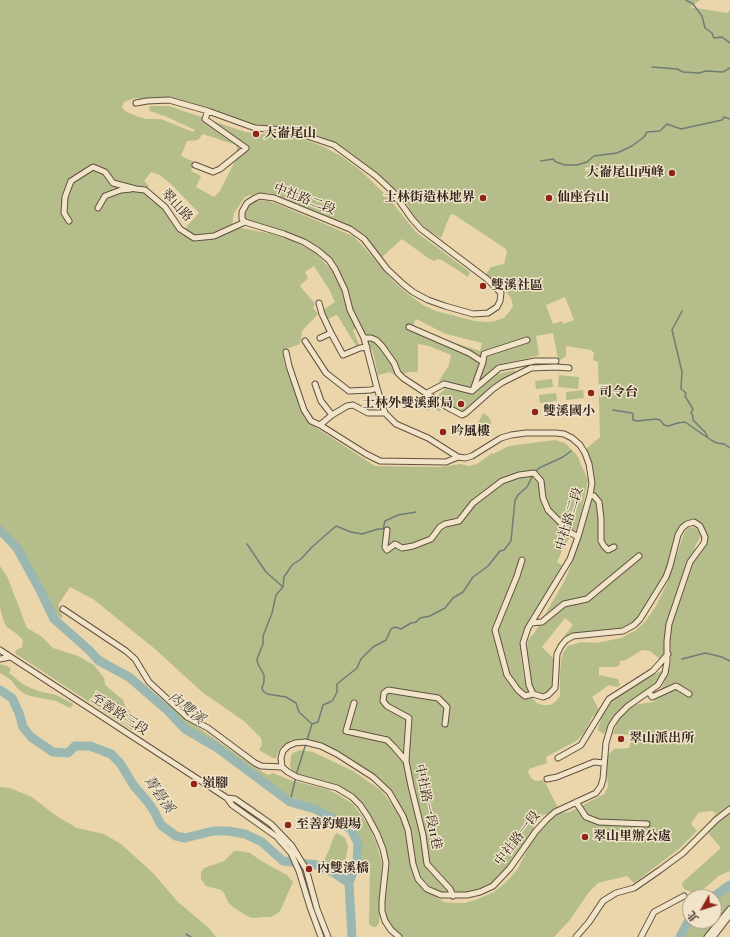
<!DOCTYPE html>
<meta charset="utf-8">
<style>
body{margin:0}
#map{position:relative;width:730px;height:937px;overflow:hidden;background:#ebd6ab;font-family:"IM FELL Double Pica","Noto Serif TC",serif}
canvas{display:block}
.north{position:absolute;left:682px;top:889px;width:40px;height:40px;box-sizing:border-box;background:#f2e4c8;border:1px solid #a59884;border-radius:50%;rotate:231deg;font-size:11px;font-weight:700;line-height:16px;text-align:center;color:#31251e}
.north::after{content:'';display:block;margin:auto;width:14px;height:18px;background:#8f2418;clip-path:polygon(50% 0,100% 100%,50% 72%,0 100%)}
</style>
<div id="map">
<canvas width="730" height="937"></canvas>
<div class="north">北</div>
</div>
<script>
const c = document.querySelector('canvas').getContext('2d');
c.lineJoin = 'round';
function fill(path, color) { c.fillStyle = color; c.fill(path, 'evenodd'); }
const toPath = rows => new Path2D(rows.map(r => 'M' + r).join(''));
function trace(path, color, width, dash) { c.strokeStyle = color; c.lineWidth = width; c.lineCap = dash ? 'butt' : 'round'; c.setLineDash(dash || []); c.stroke(path); }
function label(font, color, halo, rows, align = 'center') {
  c.font = font + ' "IM FELL Double Pica","Noto Serif TC",serif'; c.lineWidth = 3; c.setLineDash([]); c.textBaseline = 'middle'; c.strokeStyle = halo; c.fillStyle = color; for (const [text, x, y, turn = 0] of rows) {
    c.save(); c.translate(x, y); c.rotate((+turn || 0) * Math.PI / 180); c.textAlign = isNaN(turn) ? turn : align; if (halo) c.strokeText(text, 0, 0); c.fillText(text, 0, 0); c.restore();
  }
}
fill(toPath([
 [0,0,700,0,690,7,727,13,730,10,730,871,720,875,700,892,696,893,691,892,684,889,682,885,683,882,721,848,709,834,706,826,712,819,716,813,712,811,702,812,698,813,691,824,697,831,680,848,634,883,627,876,598,883,589,892,569,921,554,937,404,937,393,928,388,921,384,910,388,864,386,853,380,835,363,805,355,797,339,787,299,775,294,773,291,769,290,765,291,756,293,753,300,750,313,752,353,771,382,791,398,813,403,825,415,875,421,885,432,894,444,902,453,903,465,903,478,899,494,892,507,881,517,870,534,837,547,821,560,813,570,812,604,794,608,787,606,767,607,756,614,749,629,748,632,735,613,734,615,728,619,719,632,705,653,702,656,699,664,683,671,663,670,636,672,624,693,563,706,545,707,540,707,534,705,529,697,520,692,519,680,526,674,538,670,560,660,584,640,618,633,624,622,630,587,633,574,634,566,637,564,636,573,625,565,618,542,647,553,658,555,664,555,684,552,690,549,693,540,696,534,690,531,680,527,648,528,640,535,632,565,580,574,558,592,492,594,484,592,472,585,450,600,437,598,362,593,360,594,353,591,350,566,346,566,355,565,357,560,360,558,359,553,333,536,336,539,354,537,356,496,365,498,374,514,370,516,373,497,383,473,405,460,413,441,401,437,396,445,389,439,381,449,365,451,355,429,346,418,344,418,369,417,372,409,372,397,377,390,372,378,375,373,352,366,340,353,311,345,285,336,268,322,251,309,242,293,236,247,221,244,215,248,206,255,201,262,200,275,203,353,236,362,245,394,282,408,294,423,305,436,311,475,321,487,322,495,321,504,318,510,311,513,306,511,298,503,288,486,274,491,267,504,264,507,252,506,249,453,214,450,215,441,238,430,232,413,216,402,195,370,168,335,143,316,135,285,127,255,125,189,102,162,98,140,99,135,98,124,102,122,107,125,111,136,116,146,119,161,119,193,132,195,130,167,117,150,111,149,108,151,106,169,106,245,132,300,138,322,146,341,156,360,170,387,196,416,232,470,272,468,277,442,260,437,259,434,261,428,258,402,239,381,258,367,239,355,229,269,193,257,193,245,197,234,213,232,226,214,234,194,235,187,230,186,227,199,213,173,186,160,175,151,172,144,181,149,186,145,192,160,205,176,229,182,235,192,239,210,239,216,238,237,227,271,234,291,240,313,251,330,268,337,278,343,290,349,309,357,327,353,330,360,347,358,348,356,346,338,316,336,315,328,319,326,318,323,310,335,302,329,289,314,266,305,272,308,278,300,286,315,304,313,308,318,314,302,331,300,344,283,350,284,363,304,418,315,427,375,466,440,467,460,464,469,466,477,464,492,453,493,454,509,446,555,440,565,443,577,455,588,480,581,515,576,530,565,544,557,562,563,566,523,632,521,639,521,657,524,678,532,698,537,703,543,705,550,705,555,702,560,696,560,675,561,662,563,653,568,646,581,642,596,643,621,638,636,630,645,622,656,606,668,581,684,533,688,528,693,527,697,529,701,536,695,546,694,553,688,560,680,582,668,623,666,641,667,653,661,659,660,659,650,651,642,650,626,660,620,661,620,665,616,667,599,667,599,675,618,679,620,685,617,687,609,685,592,697,599,710,597,714,592,717,585,732,576,741,546,757,547,763,529,769,528,772,531,778,536,781,542,780,546,784,558,808,548,814,535,817,533,823,534,829,503,875,495,882,483,889,471,893,457,894,442,892,433,889,421,878,415,865,413,844,405,815,390,791,378,779,359,765,321,743,299,739,291,740,286,744,280,748,276,758,273,758,259,750,262,745,261,738,245,722,202,692,155,649,93,599,70,587,58,605,63,617,61,618,55,614,29,565,10,536,0,526],
 [203,134,236,145,237,148,236,159,220,191,214,197,196,187,201,176,191,171,194,162,181,156,187,141,198,140],
 [565,297,574,320,563,324,562,321,553,324,546,305],
 [416,319,446,334,482,343,480,351,439,338,413,326],
 [559,375,579,377,578,389,558,387],
 [552,379,553,387,536,389,535,381],
 [583,390,584,398,566,400,566,392],
 [556,393,557,401,540,403,539,395],
 [426,398,442,408,440,412,431,406,428,411,421,407],
 [483,413,488,416,492,423,481,428,478,423],
 [0,566,7,576,27,628,41,636,53,648,78,656,94,665,104,678,105,685,123,700,126,708,133,715,135,722,132,730,16,654,15,651,22,647,23,640,17,634,7,627,4,622,0,608],
 [98,654,127,672,182,716,259,770,268,775,273,773,290,780,326,789,337,794,353,804,369,826,377,845,382,864,379,923,376,927,373,927,369,924,370,868,365,864,360,864,359,858,360,851,359,843,354,830,347,824,314,805,282,794,184,724,131,678,105,663,100,660],
 [0,664,7,666,11,669,9,673,24,685,38,691,56,695,72,703,73,705,70,708,56,701,31,696,25,694,18,689,11,680,0,673],
 [661,671,663,671,660,681,637,697,608,730,603,734,598,730,598,728,601,719,599,717,608,702,617,695],
 [0,787,10,788,32,797,55,815,77,828,104,834,121,844,153,873,178,902,209,928,216,937,0,937],
 [337,833,345,838,348,846,344,870,340,873,322,865,329,850,334,836],
 [234,851,240,851,250,853,263,862,287,875,293,882,280,911,275,915,270,917,263,917,252,918,247,916,233,907,228,902,224,893,221,890,206,886,201,879,201,872,204,868,224,861],
 [730,888,730,905,704,937,684,937,693,921,714,921,714,900]
]), '#b5be8b');
trace(toPath([
 [686,0,693,4,702,16,705,28,712,33,714,38,722,37,730,43],
 [652,67,677,69,683,72,699,73,706,71,723,72,730,68],
 [541,161,553,159,556,162,565,165,577,165,587,162,594,156,617,153,632,146,644,137,647,132,660,131,667,124,681,129,722,120,724,117,730,119],
 [682,311,672,330,682,372,681,389,686,393,685,396,693,409,691,413,693,416,693,420,705,432,708,438],
 [613,410,632,413,633,414,633,420,637,421,656,419,660,420,664,425,668,426,678,423,685,422,711,440,717,443,724,444,730,448],
 [535,472,539,468,563,457,571,451],
 [247,544,266,572,283,587],
 [682,659,705,653,722,657,730,661],
 [312,724,299,712,296,703,286,697,267,694,263,691,262,688,264,682,264,675,258,664,257,659,263,644,263,636,272,613,276,595,283,587,284,577,292,565,301,559,312,547,336,526,351,532,362,534,378,529,383,529,385,521,398,515,416,512],
 [290,802,297,772,312,724,318,722,323,705,330,702,333,700,337,692,337,684,357,668,361,659,373,647,386,640,391,629,395,627,401,629,411,623,416,622,420,618,430,616,445,608,453,598,463,592,473,577,488,566,500,551,504,550,511,541,515,500,518,495,527,487,533,475],
 [186,934,191,937]
]), '#707d76', 1.5);
trace(toPath([
 [0,530,17,548,39,588,54,619,89,650,99,661,129,677,166,709,185,729,216,747,290,802,315,809,351,829,358,843,357,860,349,883,352,937],
 [0,690,12,698,19,713,23,727,31,737,53,752,68,753,75,746,90,746,111,754,120,763,134,786,147,801,154,811,161,825,176,836,185,838,213,831,228,831,245,834,262,842,283,861,317,865,334,873,349,883],
 [713,897,730,885],
 [680,937,690,918]
]), '#9ab7b1', 9);
const minor = toPath([
 [136,103,147,101,169,100,208,111,255,128,285,130,304,135,334,145,376,176,393,192,412,219,421,229,487,279,501,293,500,301,497,307,488,313,473,314,445,306,428,300,413,292,403,284,387,269,364,239,350,229,274,198,260,196,255,198,247,203,242,212,242,219,245,222,284,234,304,242,317,250,329,260,335,269,345,290,350,310,364,338,377,388,385,413,396,424,428,438,458,457,465,458,472,456,501,438,511,435,526,433,556,433,564,434,572,438,580,445,585,453,589,464,592,483,590,495,578,537,570,559,528,628,523,643,529,685,533,694],
 [195,165,213,172,220,169,246,148,205,119,208,111],
 [98,208,105,196,121,190,131,189],
 [69,221,64,213,65,197,71,181,93,167,105,172,113,183,136,189,145,190,165,207,180,229,194,238,214,236,245,222],
 [319,303,322,314,331,333],
 [409,327,469,353,483,362],
 [320,338,331,333,343,355,360,348,367,347],
 [364,338,371,338,376,340,382,346,394,363,398,373,403,378,447,407,462,415,466,413,493,389,503,382,531,368,556,367,569,368],
 [305,341,326,373,349,391,371,390,377,388],
 [286,352,289,366,304,410,311,421,320,425,366,454,380,461,446,462,458,457],
 [315,384,321,401,332,415],
 [473,390,483,362,484,354,527,340],
 [427,393,444,384,472,391,499,368,535,361,556,361],
 [320,425,332,415,347,406,353,405,368,413,385,413],
 [590,495,594,496,599,502,601,519,601,541,604,546,608,550,614,547],
 [387,530,385,547,387,550,395,544,402,548,413,546,431,539,440,527,445,524,459,521,473,503,502,481,519,475,534,473,541,481,543,498,548,510,571,533,578,537],
 [522,560,517,576,495,630,507,675,518,690,525,696,533,694],
 [63,609,126,651,135,659,149,682,187,717,208,728,255,763,261,766,282,767],
 [531,623,542,622,564,604,587,599,639,556],
 [0,650,227,798,232,805,277,837,291,853,299,871,310,907,321,937],
 [0,659,10,657],
 [649,692,652,697,676,686,689,694],
 [354,703,346,731,387,740,394,747,406,761],
 [445,724,447,707,438,698,388,690,384,693,383,701,387,706,409,718,406,761,411,786,423,835,427,864,450,889,453,896],
 [558,758,581,745,609,699,653,671,668,654],
 [547,779,557,777,594,762,604,763],
 [227,798,235,799,251,810,271,824,292,846,306,869,317,909,328,937],
 [576,802,586,817,599,822,647,824],
 [399,937,391,930,385,921,382,911,382,901,386,863,383,849,377,834,368,817,360,805,352,797,337,788,297,777,288,772,282,767,281,758,283,751,288,746,295,743,305,742,321,746,337,754,373,777,389,792,403,816,408,830,413,864,418,879,427,889,441,895,467,895,480,892,493,886,510,868,536,831,546,820,555,812,596,793,601,786,603,779,606,743,611,726,617,717,628,706,658,685,665,673,667,662,667,641,669,624,690,562,704,543,705,537,700,526,694,522,687,524,682,528,678,535,670,566,666,577,640,619,634,625,623,631,573,636,566,640,561,646,557,654,555,688,548,695,543,697,533,694],
 [576,937,589,922,603,901,616,893,634,888,660,870,683,853,716,820,730,809],
 [641,937,654,912,684,896],
 [707,937,730,909],
 [713,937,730,915]
]);
trace(minor, '#605141', 7);
trace(minor, '#f2e4c8', 5);
for (const [x, y, r, color] of [
 [256,134,4,"#8f2418"],
 [672,173,4,"#8f2418"],
 [483,198,4,"#8f2418"],
 [549,198,4,"#8f2418"],
 [483,286,4,"#8f2418"],
 [591,393,4,"#8f2418"],
 [461,404,4,"#8f2418"],
 [535,412,4,"#8f2418"],
 [443,432,4,"#8f2418"],
 [621,739,4,"#8f2418"],
 [194,784,4,"#8f2418"],
 [288,825,4,"#8f2418"],
 [585,837,4,"#8f2418"],
 [309,869,4,"#8f2418"]
]) { const dot = new Path2D(); dot.arc(x, y, r, 0, 2 * Math.PI); c.fillStyle = color; c.fill(dot); trace(dot, '#f2e4c8', 1.5); }
label('bold 13px', '#31251e', '#f2e4c8', [
 ["大崙尾山",264,134],
 ["大崙尾山西峰",664,173,"right"],
 ["士林街造林地界",475,198,"right"],
 ["仙座台山",557,198],
 ["雙溪社區",491,286],
 ["司令台",599,393],
 ["士林外雙溪郵局",453,404,"right"],
 ["雙溪國小",543,412],
 ["吟風樓",451,432],
 ["翠山派出所",629,739],
 ["嶺腳",202,784],
 ["至善釣蝦場",296,825],
 ["翠山里辦公處",593,837],
 ["內雙溪橋",317,869]
], 'left');
label('13px', '#31251e', '#f2e4c8', [
 ["中社路二段",304,200,21],
 ["翠山路",176,206,47],
 ["中社路二段",570,519,-73],
 ["至善路三段",119,715,33],
 ["中社路一段11巷",427,807,78],
 ["中社路一段",518,839,-52]
]);
label('italic 14px', '#4b4a43', '#f2e4c8', [
 ["內雙溪",186,709,39],
 ["菁礐溪",158,795,55]
]);
</script>
